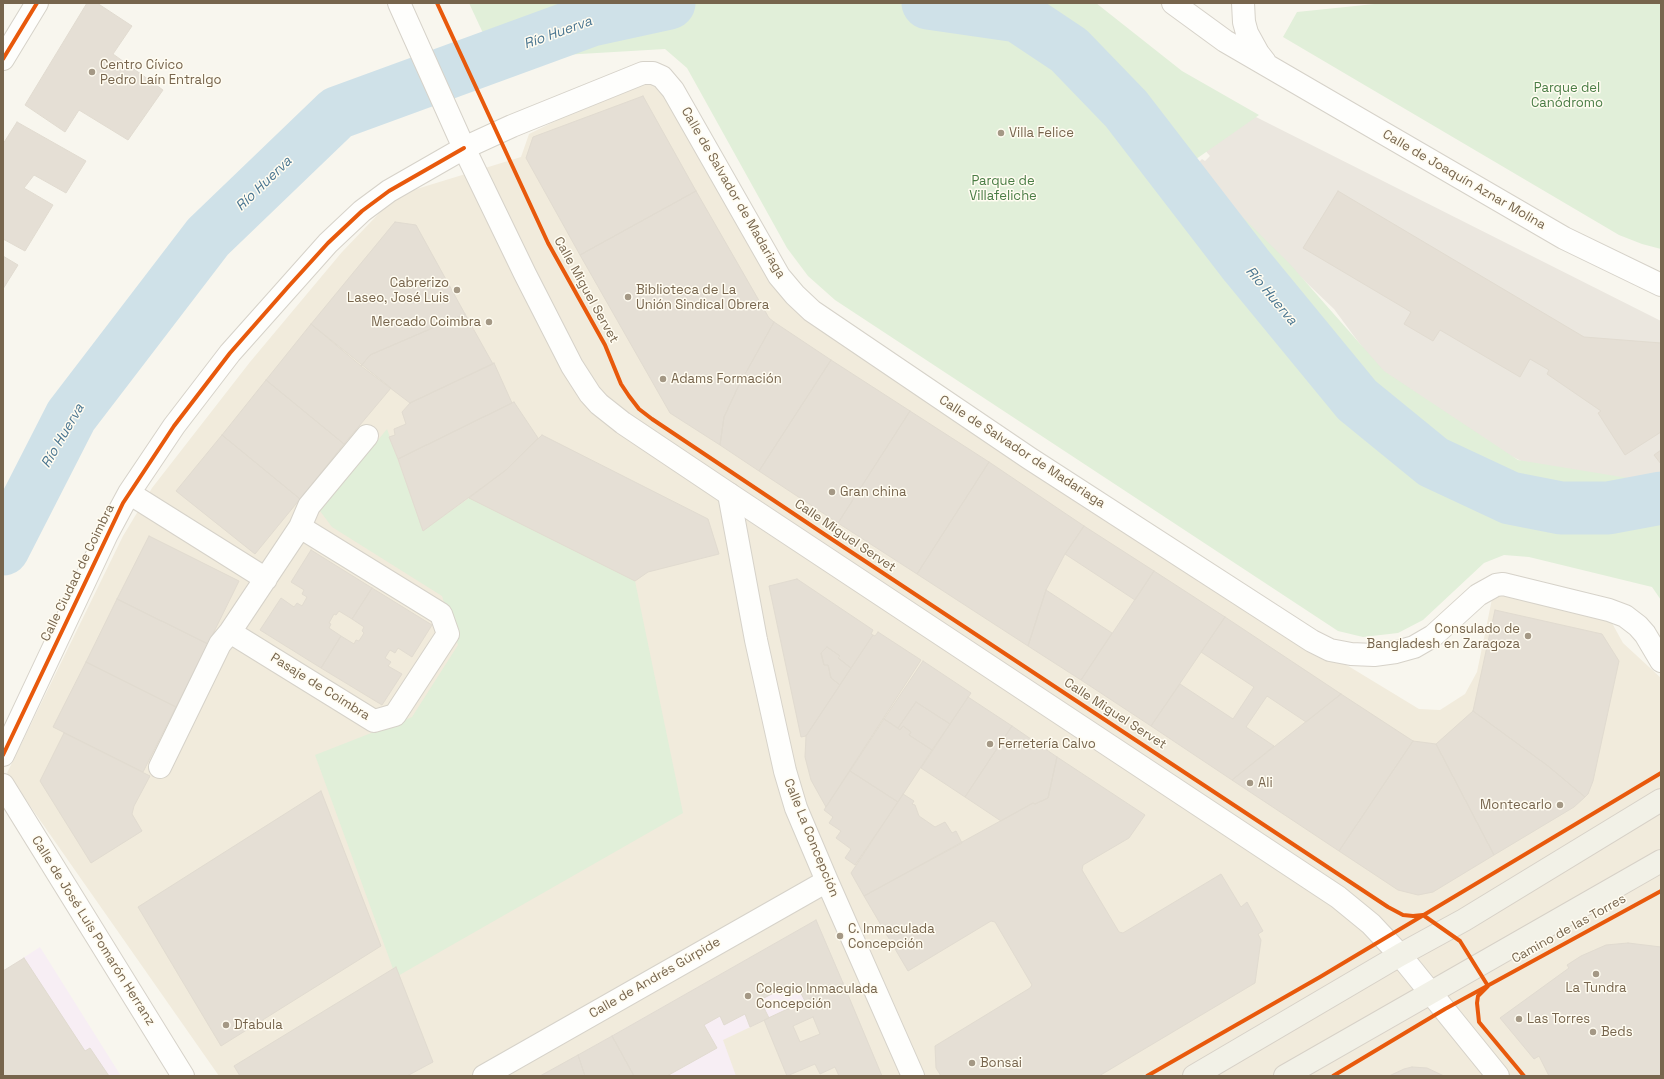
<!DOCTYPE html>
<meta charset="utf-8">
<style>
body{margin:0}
#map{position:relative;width:1664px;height:1079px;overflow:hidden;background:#f8f6ee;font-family:"Space Grotesk",sans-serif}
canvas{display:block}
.frame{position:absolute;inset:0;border:4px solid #77654d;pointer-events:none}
</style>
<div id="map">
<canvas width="1664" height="1079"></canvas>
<div class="frame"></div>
</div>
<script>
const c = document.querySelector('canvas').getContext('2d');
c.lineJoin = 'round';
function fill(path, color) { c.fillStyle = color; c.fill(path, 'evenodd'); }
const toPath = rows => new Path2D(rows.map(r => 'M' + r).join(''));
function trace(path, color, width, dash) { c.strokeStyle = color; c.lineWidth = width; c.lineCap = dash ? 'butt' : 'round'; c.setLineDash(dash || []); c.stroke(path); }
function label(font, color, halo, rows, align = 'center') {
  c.font = font + ' "Space Grotesk",sans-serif'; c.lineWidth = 3; c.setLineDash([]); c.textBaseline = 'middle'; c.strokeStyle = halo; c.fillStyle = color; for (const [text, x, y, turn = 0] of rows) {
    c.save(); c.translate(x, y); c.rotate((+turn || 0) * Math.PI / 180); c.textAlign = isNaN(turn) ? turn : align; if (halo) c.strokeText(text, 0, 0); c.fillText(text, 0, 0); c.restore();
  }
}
fill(toPath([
 [641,79,662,87,783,296,1126,531,1419,709,1440,710,1465,694,1477,672,1493,594,1607,614,1623,643,1661,678,1661,1076,219,1076,7,773,123,536,152,488,250,362,342,252,387,205,410,191,521,157,529,134]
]), '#f1ebdc');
fill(toPath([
 [1252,115,1661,321,1661,472,1590,488,1589,492,1408,409,1334,309,1193,174,1192,169,1202,159,1205,161,1210,156,1202,147]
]), '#ebe7df');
fill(toPath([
 [816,920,843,983,723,1040,736,1076,585,1076,578,1055],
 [40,947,121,1076,3,1076,3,971]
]), '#f7eef4');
fill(toPath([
 [469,3,1096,3,1182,71,1259,115,1189,164,1289,263,1384,371,1518,460,1634,479,1661,472,1661,600,1652,587,1529,557,1504,555,1484,563,1423,620,1398,633,1363,637,1338,631,835,300,808,276,787,248,687,68,665,49,495,59],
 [1384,3,1661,3,1661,249,1642,244,1619,235,1283,37,1297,12],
 [387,429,423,531,469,498,635,581,683,813,396,977,315,755,412,717,458,645,442,596,332,527,320,511]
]), '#e1efd9');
trace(toPath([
 [928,3,1018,16,1069,50,1126,109,1246,265,1357,400,1433,462,1510,498,1561,508,1608,508,1661,498],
 [3,549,71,416,208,237,337,113,591,20,669,3]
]), '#cfe1e8', 53);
const building = toPath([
 [87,3,97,3,132,26,113,54,163,90,128,140,79,110,65,132,25,105,87,3],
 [643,96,696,191,580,255,526,158,533,137,643,96],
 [17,122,86,161,66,193,34,175,24,188,53,205,25,251,3,239,3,144,17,122],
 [696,191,769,318,774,322,739,385,724,417,720,445,670,413,580,255,696,191],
 [1338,191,1584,337,1661,343,1661,432,1625,455,1598,413,1601,411,1547,374,1549,370,1530,359,1520,377,1440,330,1433,341,1404,324,1411,312,1303,248,1338,191],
 [395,222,416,225,465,314,370,355,361,366,311,324,395,222],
 [3,256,18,265,3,289,3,256],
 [465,314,493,364,410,403,361,366,370,355,465,314],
 [774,322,831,360,759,471,720,445,724,417,739,385,774,322],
 [311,324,391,388,344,444,266,380,311,324],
 [831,360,910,411,838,523,759,471,831,360],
 [494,363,512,403,398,459,389,437,395,435,394,429,406,424,402,412,410,403,494,363],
 [266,380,344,444,300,499,222,435,266,380],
 [514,402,538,438,506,470,423,531,398,459,514,402],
 [910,411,989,462,917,574,838,523,910,411],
 [222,435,300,499,255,554,176,491,222,435],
 [542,435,708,519,719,554,648,572,635,581,469,498,506,470,542,435],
 [1661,450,1661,464,1654,455,1661,450],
 [989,462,1084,526,1065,554,1046,590,1028,646,917,574,989,462],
 [1084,526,1154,571,1135,600,1065,554,1084,526],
 [149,536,239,581,208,644,117,599,149,536],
 [311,550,372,588,352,619,339,611,336,615,334,614,329,623,331,624,329,628,341,636,321,668,260,630,281,598,294,607,297,603,302,606,307,597,302,594,304,590,291,582,311,550],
 [1154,571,1225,617,1151,726,1081,680,1154,571],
 [797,579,873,630,871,634,873,635,851,668,838,658,840,656,827,647,821,653,824,665,828,665,831,678,840,685,806,736,801,737,769,586,797,579],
 [372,588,432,625,412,657,398,648,395,653,390,650,385,658,391,662,388,666,402,674,382,705,321,668,341,636,354,644,356,640,359,641,364,633,362,631,364,627,352,619,372,588],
 [1046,590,1112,633,1081,680,1028,646,1046,590],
 [117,599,208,644,176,707,86,662,117,599],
 [1495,610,1602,634,1619,661,1593,781,1588,794,1585,797,1548,766,1473,711,1495,610],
 [1225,617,1341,694,1306,722,1267,696,1246,727,1274,746,1232,780,1151,726,1180,684,1233,719,1254,687,1201,652,1225,617],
 [878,632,921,660,826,807,811,780,805,757,806,736,873,635,875,636,878,632],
 [827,647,840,656,838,658,851,668,840,685,831,678,828,665,824,665,821,653,827,647],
 [923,661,971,693,950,724,916,702,898,728,884,719,923,661],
 [86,662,176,707,143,772,53,727,86,662],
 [1341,694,1413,741,1339,851,1232,780,1341,694],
 [968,697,1012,726,965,797,921,768,968,697],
 [916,702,950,724,932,750,909,735,911,732,903,726,900,730,898,728,916,702],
 [1473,711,1548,766,1585,797,1574,807,1494,855,1436,744,1473,711],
 [884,719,900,730,903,726,911,732,909,735,932,750,898,802,850,771,884,719],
 [1012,726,1057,757,1048,798,1035,804,1033,803,1001,821,965,797,1012,726],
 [64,733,150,776,134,806,132,814,142,831,91,863,40,781,64,733],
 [1413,741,1436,744,1494,855,1433,892,1418,895,1398,890,1339,851,1413,741],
 [1057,757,1145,815,1129,838,1083,865,1082,870,1119,932,1123,933,1221,874,1241,907,1247,902,1263,931,1258,934,1261,940,1255,983,1099,1076,941,1076,936,1068,935,1046,1030,988,1032,985,995,922,991,921,908,971,864,896,1033,803,1035,804,1048,798,1057,757],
 [850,771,898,802,855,865,845,858,851,849,836,838,841,831,829,823,833,817,824,810,850,771],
 [321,791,381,946,221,1046,138,907,321,791],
 [903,794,914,801,912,804,915,805,919,816,935,827,945,822,952,833,956,831,962,843,864,896,851,873,903,794],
 [816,920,843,983,805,1001,795,982,760,1000,769,1018,750,1027,745,1014,724,1025,720,1016,704,1025,717,1048,667,1076,634,1076,612,1036,816,920],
 [1628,943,1661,947,1661,1076,1549,1076,1539,1056,1534,1059,1500,1018,1569,968,1567,965,1581,956,1606,945,1628,943],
 [24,958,85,1051,90,1048,109,1076,3,1076,3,971,24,958],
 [396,967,433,1062,407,1076,240,1076,234,1066,396,967],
 [843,983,882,1076,839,1076,835,1067,820,1074,815,1064,787,1076,764,1020,843,983],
 [813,1017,820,1034,800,1042,793,1026,813,1017],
 [612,1036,634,1076,585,1076,578,1055,612,1036],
 [578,1055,585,1076,540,1076,578,1055],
 [1412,1067,1427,1068,1444,1076,1389,1076,1404,1069,1412,1067]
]);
fill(building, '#e5dfd5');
trace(building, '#e1dbd0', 1);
const minor = toPath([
 [1173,3,1225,41,1564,238,1661,285],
 [1243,3,1244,22,1247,33,1258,53,1265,62],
 [129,493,266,579],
 [729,494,756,640,785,771,796,808,827,881,913,1076],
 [230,632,374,721,395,715,448,634,441,614,300,527],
 [3,755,107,534,129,493,174,426,230,353,328,243,362,211,389,191,464,148,512,126,643,73,653,73,662,77,673,90,779,276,795,295,812,311,1029,458,1312,641,1330,650,1351,654,1374,655,1396,652,1414,647,1433,636,1478,595,1496,585,1503,584,1609,610,1625,616,1638,626,1645,634,1661,661],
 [160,767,220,644,230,632,300,527,309,506,367,436],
 [3,785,183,1076],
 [484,1076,827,881]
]);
const secondary = toPath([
 [399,3,464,148,525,274,572,366,590,394,599,404,623,423,729,494,1338,897,1371,924,1400,955,1498,1076],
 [3,59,37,3]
]);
const primary = toPath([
 [1194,1076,1400,955,1464,920,1661,800],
 [1285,1076,1661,861]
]);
trace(minor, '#d6d2c9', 24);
trace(secondary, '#d6d2c9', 24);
trace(primary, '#d7d1c7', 24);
trace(minor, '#fefefc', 22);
trace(secondary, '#fefefc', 22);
trace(primary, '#f2f1e7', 22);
trace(toPath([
 [437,3,548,243,605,345,621,384,629,396,639,409,652,419,824,534,1388,907,1403,915,1413,916,1423,915,1460,941,1488,986,1478,996,1477,1003,1479,1022,1524,1076],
 [3,59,37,3],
 [3,755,123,503,174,426,230,353,288,287,328,243,362,211,389,191,464,148],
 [1147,1076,1320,977,1661,773],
 [1333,1076,1445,1009,1661,891]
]), '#e8590c', 4);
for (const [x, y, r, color] of [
 [92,72,4,"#a49885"],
 [1001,133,4,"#a49885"],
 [457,290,4,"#a49885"],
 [628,297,4,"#a49885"],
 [489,322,4,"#a49885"],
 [663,379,4,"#a49885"],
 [832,492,4,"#a49885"],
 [1528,636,4,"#a49885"],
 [990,744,4,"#a49885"],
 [1250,783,4,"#a49885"],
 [1560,805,4,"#a49885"],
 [840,936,4,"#a49885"],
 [1596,974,4,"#a49885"],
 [748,996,4,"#a49885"],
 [1519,1019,4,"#a49885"],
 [226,1025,4,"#a49885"],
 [1593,1032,4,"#a49885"],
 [972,1063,4,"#a49885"]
]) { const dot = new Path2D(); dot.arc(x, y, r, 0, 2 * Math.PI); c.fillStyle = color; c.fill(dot); trace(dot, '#fffcf1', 1.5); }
label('13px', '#77654d', '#fffcf1', [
 ["Centro Cívico",100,65],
 ["Pedro Laín Entralgo",100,80],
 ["Villa Felice",1009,133],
 ["Cabrerizo",449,283,"right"],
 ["Laseo, José Luis",449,298,"right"],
 ["Biblioteca de La",636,290],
 ["Unión Sindical Obrera",636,305],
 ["Mercado Coimbra",481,322,"right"],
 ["Adams Formación",671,379],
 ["Gran china",840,492],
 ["Consulado de",1520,629,"right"],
 ["Bangladesh en Zaragoza",1520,644,"right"],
 ["Ferretería Calvo",998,744],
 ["Ali",1258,783],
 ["Montecarlo",1552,805,"right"],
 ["C. Inmaculada",848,929],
 ["Concepción",848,944],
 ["La Tundra",1596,988,"center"],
 ["Colegio Inmaculada",756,989],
 ["Concepción",756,1004],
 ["Las Torres",1527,1019],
 ["Dfabula",234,1025],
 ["Beds",1601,1032],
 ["Bonsai",980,1063]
], 'left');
label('13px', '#4a7d45', '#fffcf1', [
 ["Parque del",1567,88],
 ["Canódromo",1567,103],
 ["Parque de",1003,181],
 ["Villafeliche",1003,196]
]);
label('13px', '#77654d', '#fffcf1', [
 ["Calle de Joaquín Aznar Molina",1464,180,30],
 ["Calle de Salvador de Madariaga",733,193,60],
 ["Calle Miguel Servet",586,290,61],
 ["Calle de Salvador de Madariaga",1022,452,33],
 ["Calle Miguel Servet",845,536,34],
 ["Calle Ciudad de Coimbra",78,573,-64],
 ["Pasaje de Coimbra",320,687,32],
 ["Calle Miguel Servet",1115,714,33],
 ["Calle La Concepción",811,838,68],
 ["Camino de las Torres",1569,929,-29],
 ["Calle de José Luis Pomarón Herranz",93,931,58],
 ["Calle de Andrés Gúrpide",655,978,-30]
]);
label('italic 14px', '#4b7691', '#fffcf1', [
 ["Río Huerva",558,33,-20],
 ["Río Huerva",264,184,-44],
 ["Río Huerva",1271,296,50],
 ["Río Huerva",63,436,-60]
]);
</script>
